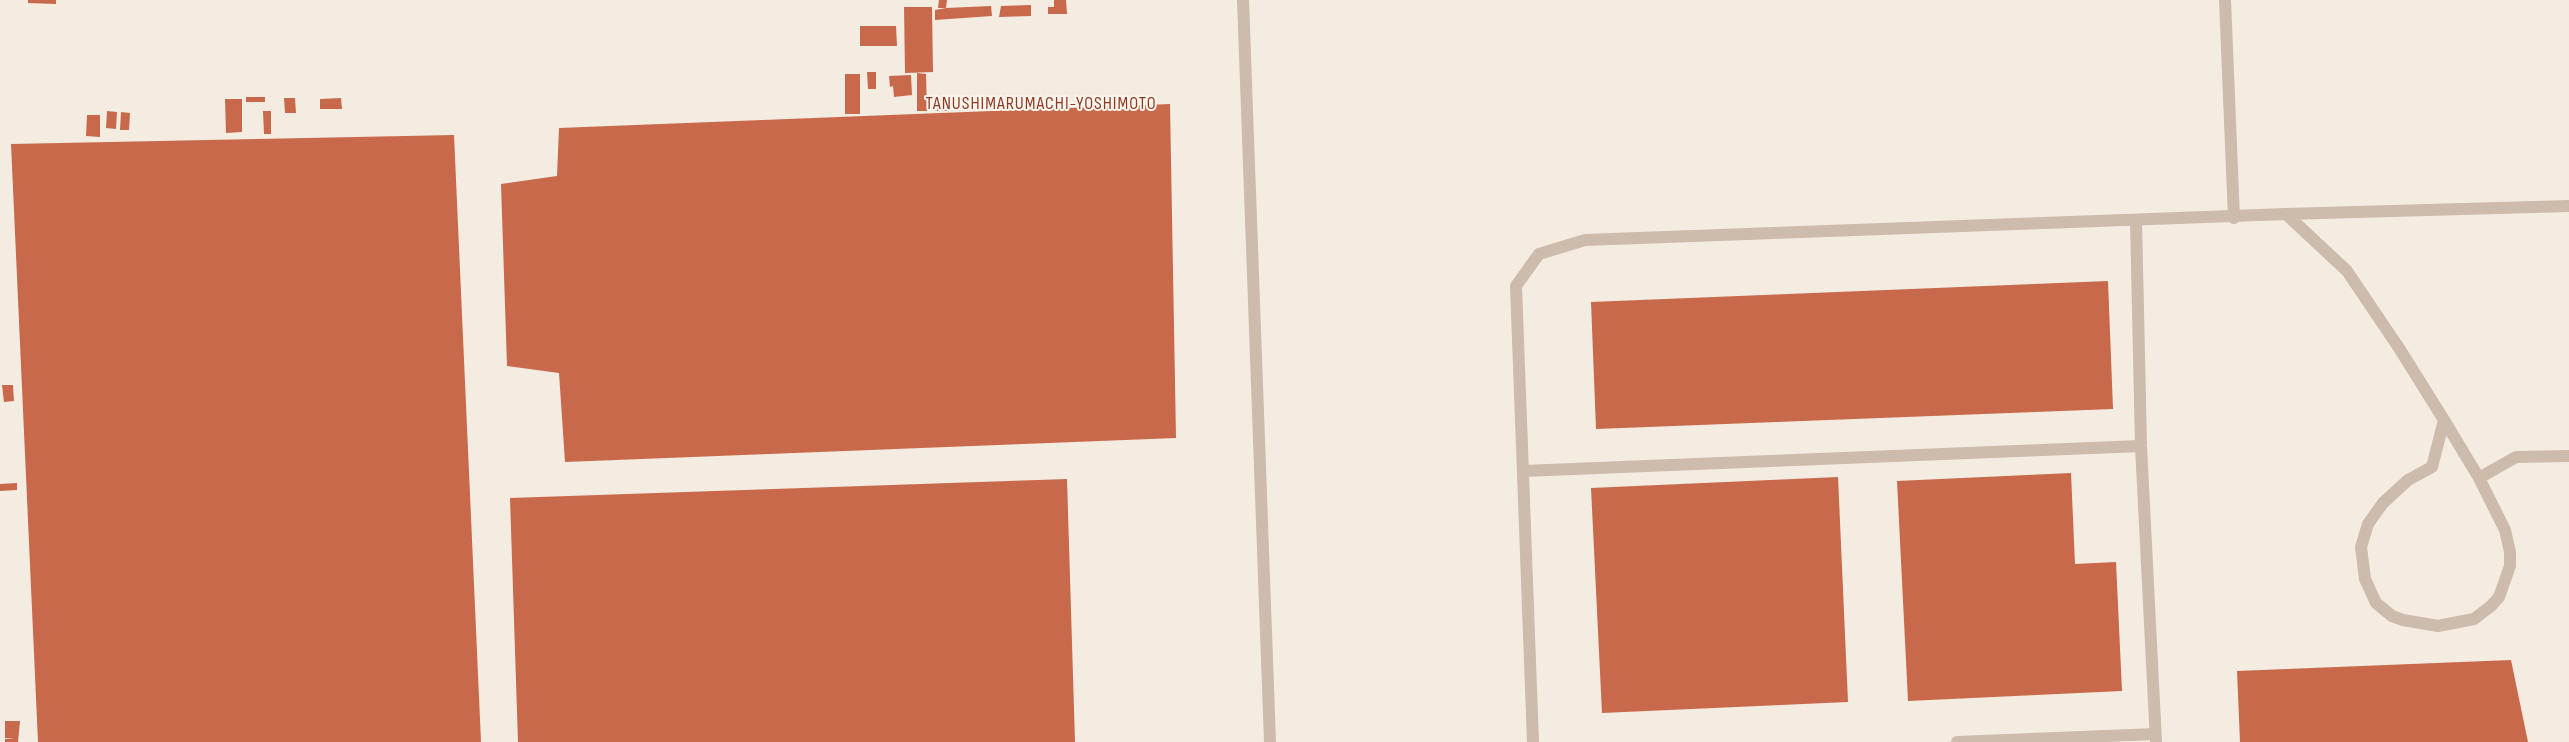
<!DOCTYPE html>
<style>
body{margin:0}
canvas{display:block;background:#f4ebe1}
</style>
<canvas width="2569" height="742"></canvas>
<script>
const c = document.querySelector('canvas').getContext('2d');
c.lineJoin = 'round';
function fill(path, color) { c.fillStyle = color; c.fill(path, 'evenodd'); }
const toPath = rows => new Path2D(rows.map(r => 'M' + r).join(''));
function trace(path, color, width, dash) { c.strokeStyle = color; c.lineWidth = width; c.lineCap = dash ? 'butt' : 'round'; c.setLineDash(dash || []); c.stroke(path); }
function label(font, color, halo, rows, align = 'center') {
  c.font = font + ' "Sofia Sans Condensed",sans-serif'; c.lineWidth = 4; c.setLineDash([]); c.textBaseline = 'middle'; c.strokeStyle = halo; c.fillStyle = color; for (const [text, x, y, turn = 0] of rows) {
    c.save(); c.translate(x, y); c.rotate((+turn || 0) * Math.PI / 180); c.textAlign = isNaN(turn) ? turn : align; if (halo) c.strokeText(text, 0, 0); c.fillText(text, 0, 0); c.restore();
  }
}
fill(toPath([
 [28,0,56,0,56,4,28,3],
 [939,0,947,0,946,8,991,6,992,16,935,20,935,10,946,8,938,8],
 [1054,0,1066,0,1067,14,1048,14,1048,7,1054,7],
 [1031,5,1031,16,999,17,1001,6],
 [904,7,932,7,933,72,905,73],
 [860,26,896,26,897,46,860,46],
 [867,72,876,72,876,89,868,89],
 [917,73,926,74,927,111,917,111],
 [845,74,860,74,860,114,845,114],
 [911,75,912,95,894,97,893,86,890,87,889,76],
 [246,97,265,97,265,102,246,102],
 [284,98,295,98,296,113,285,113],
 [341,98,342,109,320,109,320,99],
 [225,99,242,99,242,132,226,133],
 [937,100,950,100,950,111,937,111],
 [1170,104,1176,438,565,462,559,373,507,366,501,184,557,176,559,128],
 [107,111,117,112,116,129,106,128],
 [263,111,271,111,271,134,264,134],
 [121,112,130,113,129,130,120,130],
 [87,115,100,115,100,137,86,136],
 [454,135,481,742,38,742,11,144],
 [2108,281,2113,409,1596,429,1591,302],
 [2,385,13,385,14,401,4,402],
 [2071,473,2075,564,2116,562,2122,691,1908,701,1897,481],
 [1838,477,1848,702,1602,713,1591,488],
 [1067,479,1075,742,518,742,510,498],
 [17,483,17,490,0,491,0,484],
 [2511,660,2528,742,2240,742,2237,671],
 [5,721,20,721,18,742,5,742,5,739,15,739,5,738]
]), '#c8694b');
trace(toPath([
 [1243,0,1270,742],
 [2225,0,2234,218],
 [1957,742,2155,734]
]), '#cdbbac', 12);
trace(toPath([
 [2286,214,2347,271,2399,348,2444,420,2479,478,2505,530,2510,552,2510,566,2499,597,2491,606,2474,619,2438,626,2403,620,2392,616,2376,603,2365,579,2361,547,2368,524,2383,503,2408,480,2432,467,2444,420],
 [2136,220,2141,446,2156,742],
 [1523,471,2141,446],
 [2479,478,2516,457,2569,456],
 [1533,742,1516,286,1539,254,1585,240,2286,214,2569,206]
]), '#cdbbac', 12);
c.letterSpacing = '1px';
label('18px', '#8c3b22', '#fbf5ee', [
 ["TANUSHIMARUMACHI-YOSHIMOTO",1041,104]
]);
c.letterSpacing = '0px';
</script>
